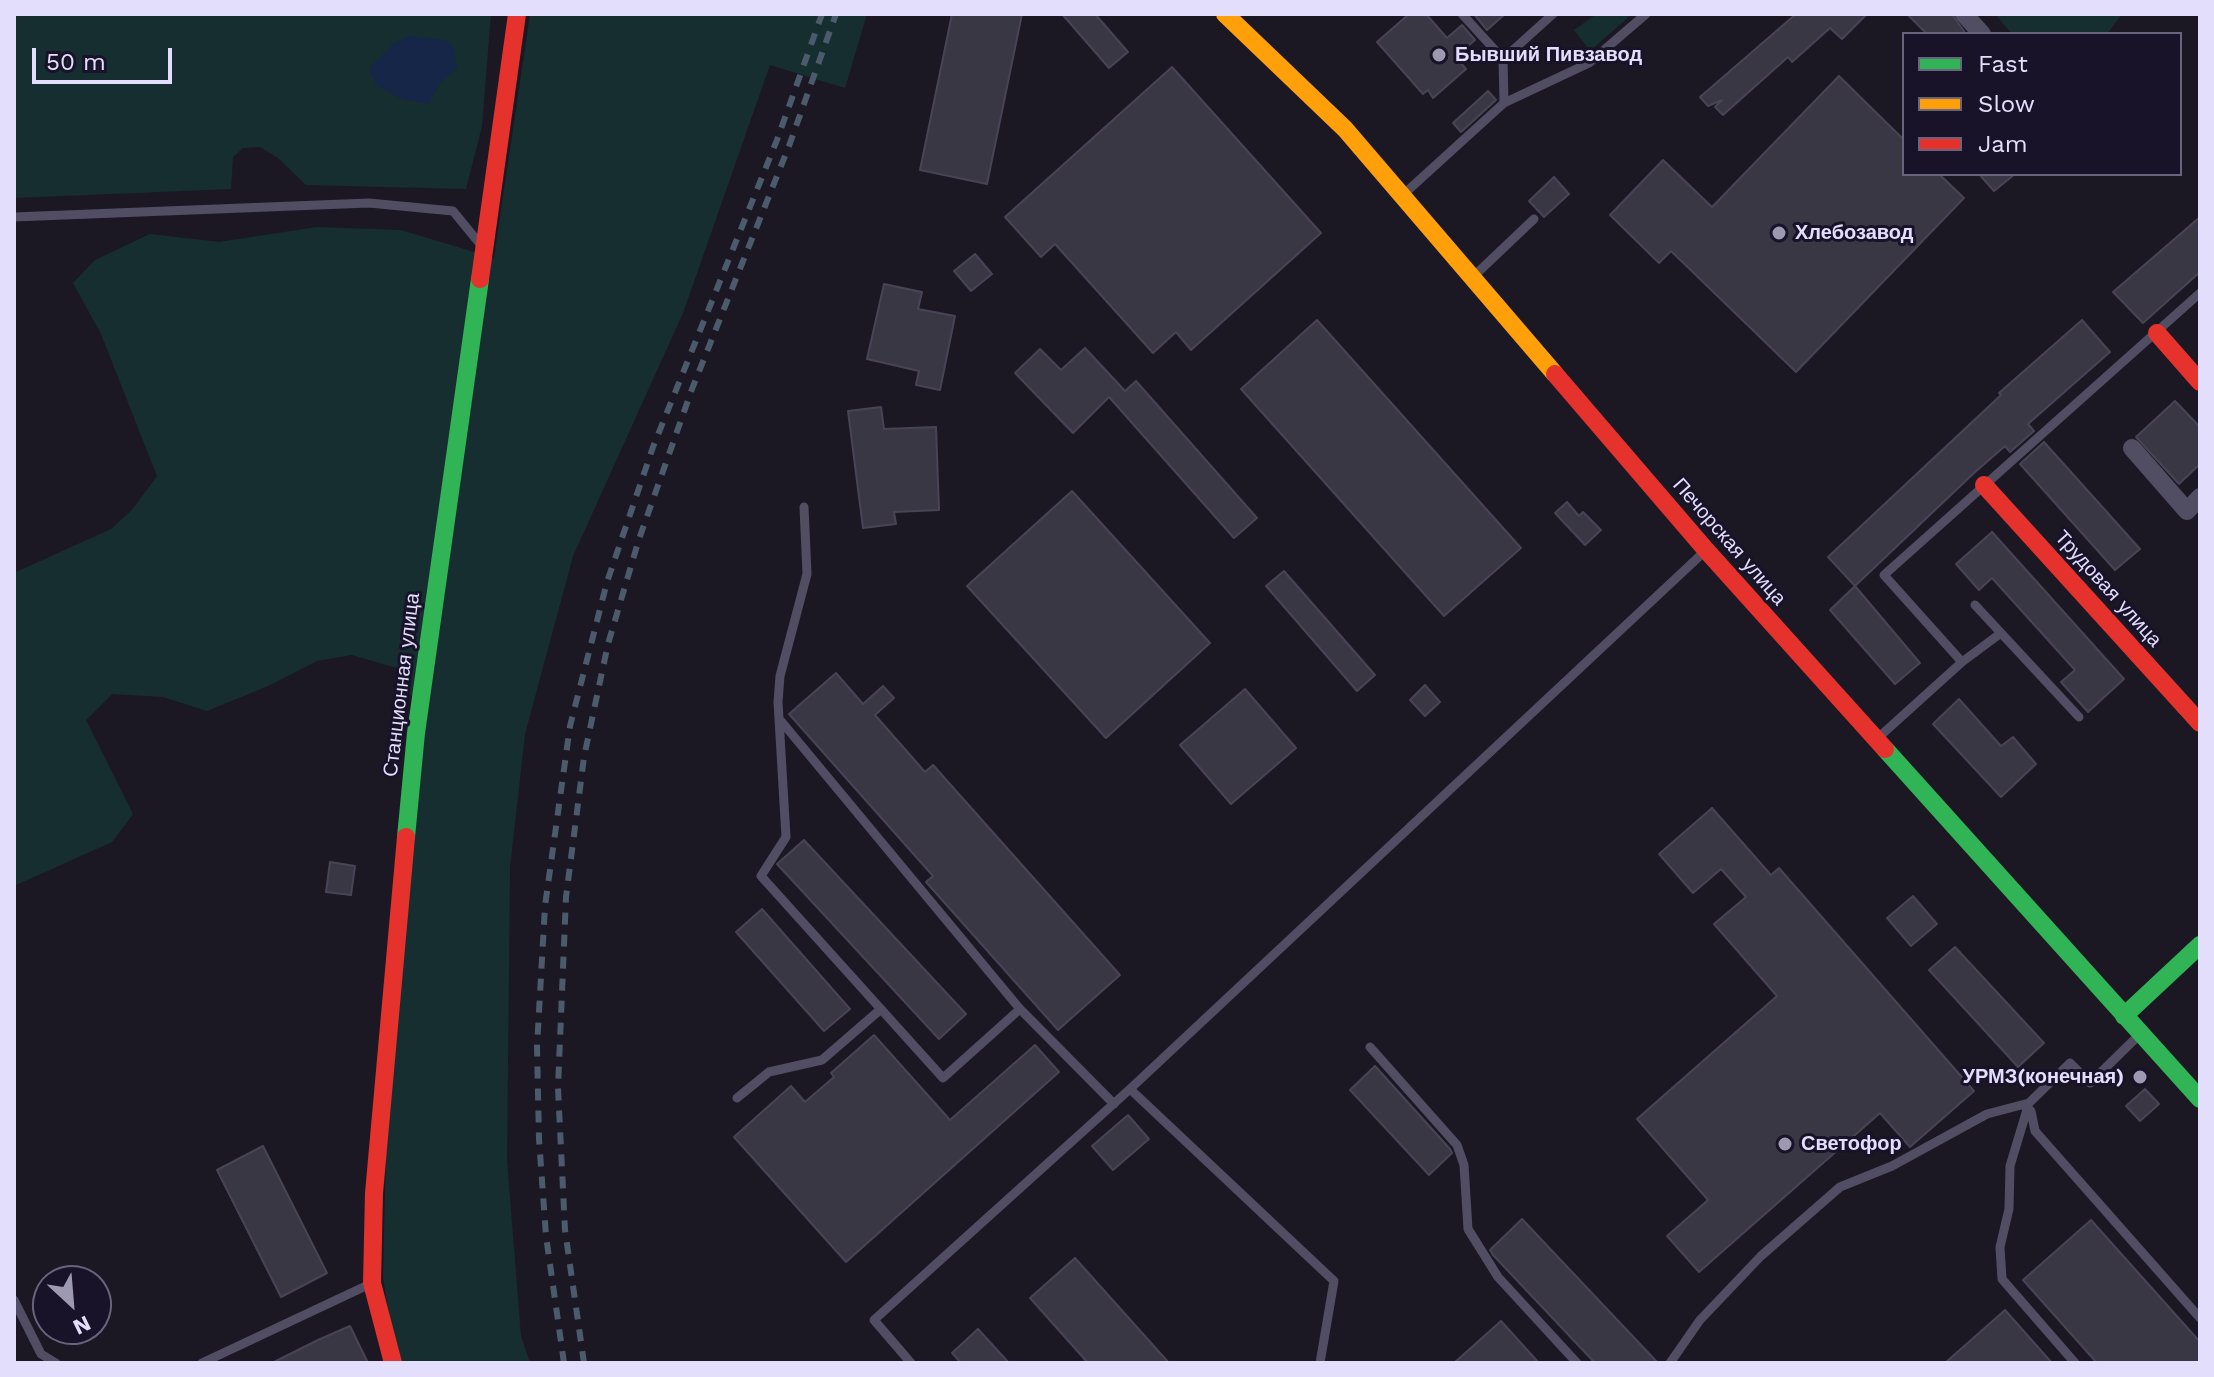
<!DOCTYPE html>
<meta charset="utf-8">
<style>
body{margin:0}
#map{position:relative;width:2214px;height:1377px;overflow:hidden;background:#1b1824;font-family:"Work Sans",sans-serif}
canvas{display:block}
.frame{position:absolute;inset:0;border:16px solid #e2defc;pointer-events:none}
.legend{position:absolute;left:1902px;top:32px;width:280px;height:144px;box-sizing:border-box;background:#181329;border:2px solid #69647d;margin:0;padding:10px 14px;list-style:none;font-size:24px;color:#e2defc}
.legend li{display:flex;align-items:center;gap:16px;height:40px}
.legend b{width:40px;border:2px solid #69647d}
.north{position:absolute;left:32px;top:1265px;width:80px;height:80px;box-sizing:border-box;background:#181329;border:2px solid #69647d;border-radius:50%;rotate:154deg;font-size:22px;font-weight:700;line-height:32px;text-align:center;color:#e2defc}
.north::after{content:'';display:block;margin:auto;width:28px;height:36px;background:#9c99b0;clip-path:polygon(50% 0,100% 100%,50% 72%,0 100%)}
.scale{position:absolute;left:32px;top:48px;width:140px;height:36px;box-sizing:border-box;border:4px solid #e2defc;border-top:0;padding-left:10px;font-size:24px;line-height:28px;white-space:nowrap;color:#e2defc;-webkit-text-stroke:6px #181329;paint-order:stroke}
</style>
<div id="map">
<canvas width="2214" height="1377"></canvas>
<div class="frame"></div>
<ul class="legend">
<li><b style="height:10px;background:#30b455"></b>Fast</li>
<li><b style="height:10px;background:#ff9f0a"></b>Slow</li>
<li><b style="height:10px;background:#e5322d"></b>Jam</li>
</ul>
<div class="north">N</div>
<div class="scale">50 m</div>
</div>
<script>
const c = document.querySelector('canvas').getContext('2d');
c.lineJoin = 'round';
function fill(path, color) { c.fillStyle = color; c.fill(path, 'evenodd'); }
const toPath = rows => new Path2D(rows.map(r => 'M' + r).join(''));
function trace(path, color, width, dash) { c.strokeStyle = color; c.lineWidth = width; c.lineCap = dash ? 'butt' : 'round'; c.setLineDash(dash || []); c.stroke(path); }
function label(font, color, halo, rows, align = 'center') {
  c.font = font + ' "Work Sans",sans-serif'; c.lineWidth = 6; c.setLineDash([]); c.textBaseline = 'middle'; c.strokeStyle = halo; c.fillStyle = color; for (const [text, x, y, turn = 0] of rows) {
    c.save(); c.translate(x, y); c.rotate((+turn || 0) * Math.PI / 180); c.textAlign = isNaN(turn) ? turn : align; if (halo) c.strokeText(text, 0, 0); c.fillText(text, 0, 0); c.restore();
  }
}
fill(toPath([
 [14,14,491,14,482,126,466,189,306,185,278,158,260,147,243,148,233,157,231,189,14,198],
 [530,14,867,14,845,88,770,65,683,313,573,556,525,734,510,867,507,1160,521,1336,530,1363,397,1363,383,1278,386,1151,420,713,397,668,352,655,317,661,268,686,207,711,163,697,112,694,86,720,133,814,112,842,14,886,14,573,111,529,132,510,157,476,101,334,73,283,95,260,150,234,219,242,317,227,401,230,494,258],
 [1632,14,1590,51,1574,30,1595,15],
 [1995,14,2122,14,2107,34,2012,34]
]), '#172e30');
fill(toPath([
 [408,36,447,40,453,48,457,68,440,83,429,104,402,99,377,86,369,69,392,45]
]), '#152648');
const building = toPath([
 [952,14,1022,14,987,184,920,170,952,14],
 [1062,14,1095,14,1128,52,1109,68,1062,14],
 [1409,14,1426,14,1447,38,1462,25,1475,40,1461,52,1465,57,1460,62,1466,69,1433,98,1428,90,1423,94,1377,42,1409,14],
 [1474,14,1505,14,1487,30,1474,14],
 [1796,14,1867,14,1842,39,1830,28,1792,62,1788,57,1723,115,1715,107,1722,100,1708,106,1700,97,1796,14],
 [1907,14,1952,14,1966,34,1927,34,1907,14],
 [1172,67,1321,233,1191,350,1176,332,1153,353,1055,244,1041,257,1005,217,1172,67],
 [1839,76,1904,140,1904,174,1939,174,1964,198,1796,372,1671,251,1659,263,1610,215,1663,160,1712,207,1839,76],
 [1488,91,1496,100,1461,132,1453,123,1488,91],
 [1979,174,2015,174,1994,191,1979,174],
 [1554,177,1569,194,1544,217,1529,201,1554,177],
 [2200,217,2200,272,2143,323,2113,292,2200,217],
 [975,254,992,274,971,291,954,271,975,254],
 [884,284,922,292,918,309,955,316,940,390,916,385,919,371,867,359,884,284],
 [1317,320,1521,548,1444,616,1241,389,1317,320],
 [2082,320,2110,352,2028,424,2034,431,2010,452,2005,446,1974,473,1855,586,1828,557,2001,395,1999,393,2082,320],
 [1085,348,1125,391,1136,381,1257,518,1234,538,1109,397,1073,433,1015,373,1040,349,1061,370,1085,348],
 [2175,401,2200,427,2200,464,2179,484,2136,437,2175,401],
 [881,407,884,429,936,427,939,510,894,512,896,524,863,528,848,411,881,407],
 [2044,442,2140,549,2115,570,2020,464,2044,442],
 [1072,491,1210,643,1106,738,967,586,1072,491],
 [1567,502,1579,516,1583,512,1601,530,1585,545,1555,513,1567,502],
 [1992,532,2124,679,2088,712,2061,682,2075,670,1992,578,1979,590,1956,564,1992,532],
 [1284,571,1375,675,1357,691,1266,586,1284,571],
 [1855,586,1920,663,1895,684,1830,610,1855,586],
 [836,673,863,704,883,686,894,698,875,715,925,772,933,765,1120,975,1058,1030,926,882,933,876,789,714,836,673],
 [1425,685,1440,702,1425,716,1410,700,1425,685],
 [1245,689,1296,748,1231,804,1180,745,1245,689],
 [1959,699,2001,746,2013,737,2036,764,2001,797,1933,724,1959,699],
 [1712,808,1771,875,1779,868,1974,1091,1910,1147,1880,1113,1699,1272,1667,1236,1708,1200,1637,1119,1777,996,1714,924,1746,897,1721,869,1693,893,1659,854,1712,808],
 [804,840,966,1014,939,1039,777,864,804,840],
 [330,862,355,866,351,895,326,892,330,862],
 [1913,896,1937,924,1911,946,1887,918,1913,896],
 [762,909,850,1009,824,1031,736,932,762,909],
 [1955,947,2044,1043,2018,1067,1929,970,1955,947],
 [874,1035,950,1120,1035,1045,1059,1072,846,1262,734,1137,791,1086,805,1102,834,1077,831,1073,874,1035],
 [1375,1066,1450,1149,1452,1153,1429,1175,1350,1090,1375,1066],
 [2145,1089,2159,1104,2140,1121,2126,1106,2145,1089],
 [1128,1115,1149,1139,1113,1170,1092,1146,1128,1115],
 [263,1146,327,1273,281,1297,217,1170,263,1146],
 [1522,1219,1658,1363,1595,1363,1493,1255,1490,1250,1522,1219],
 [2091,1220,2200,1342,2200,1363,2097,1363,2023,1280,2091,1220],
 [1075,1258,1169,1363,1088,1363,1030,1298,1075,1258],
 [2005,1310,2052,1363,1945,1363,2005,1310],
 [1501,1321,1539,1363,1454,1363,1501,1321],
 [350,1326,368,1363,272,1363,318,1340,350,1326],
 [978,1329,1009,1363,961,1363,952,1353,978,1329]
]);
fill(building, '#3a3745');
trace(building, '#484456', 2);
trace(toPath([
 [1462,14,1503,59,1504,103],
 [1503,59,1553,14],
 [1405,193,1504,103,1589,63,1646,14],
 [14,217,369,203,453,211,480,244],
 [1475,275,1534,219],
 [804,507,807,574,780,676,778,702,786,837,761,876,943,1078,1020,1009],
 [1975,605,2079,717],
 [1962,662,1884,575,2200,293],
 [781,721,1020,1009,1114,1104],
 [1879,737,1962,662,2001,633],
 [1370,1047,1457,1145,1464,1165,1468,1229,1498,1277,1577,1363],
 [1130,1089,1334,1281,1320,1363],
 [737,1098,769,1072,822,1060,881,1009],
 [2029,1103,2010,1166,2009,1209,2000,1247,2002,1279,2075,1363],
 [2031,1111,2035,1131,2200,1318],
 [14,1300,41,1354,56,1363],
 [202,1363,368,1285],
 [911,1363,874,1320,1130,1089,1704,552],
 [1670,1363,1700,1320,1761,1256,1840,1187,1892,1166,1987,1114,2029,1103,2070,1063,2090,1083,2138,1036]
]), '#514e64', 9);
trace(toPath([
 [1964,14,1982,34],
 [2132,448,2187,511,2200,497]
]), '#514e64', 18);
trace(toPath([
 [1885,749,2200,1099],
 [406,837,416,733,480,279],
 [2124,1016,2200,945]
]), '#30b455', 18);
trace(toPath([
 [1225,14,1345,129,1555,374]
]), '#ff9f0a', 18);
trace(toPath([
 [480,279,517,14],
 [2157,333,2200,382],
 [1555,374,1706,550,1885,749],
 [1984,485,2200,723],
 [393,1363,372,1283,374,1193,406,837]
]), '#e5322d', 18);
trace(toPath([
 [564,1363,546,1236,539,1139,537,1047,545,906,570,726,607,582,653,447,777,140,822,14],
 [584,1363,565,1230,558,1088,566,897,584,757,608,644,639,539,692,389,789,146,836,14]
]), '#4b5b6b', 6, [12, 10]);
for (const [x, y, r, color] of [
 [1439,55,8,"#9c99b0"],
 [1779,233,8,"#9c99b0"],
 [2140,1077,8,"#9c99b0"],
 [1785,1144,8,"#9c99b0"]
]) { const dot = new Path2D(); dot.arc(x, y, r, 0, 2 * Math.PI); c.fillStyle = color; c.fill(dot); trace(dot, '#181329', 3); }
label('bold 20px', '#e2defc', '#181329', [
 ["Бывший Пивзавод",1455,55],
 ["Хлебозавод",1795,233],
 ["УРМЗ(конечная)",2124,1077,"right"],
 ["Светофор",1801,1144]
], 'left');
label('20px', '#e2defc', '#181329', [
 ["Печорская улица",1729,542,49],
 ["Трудовая улица",2108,589,48],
 ["Станционная улица",402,685,-83]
]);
</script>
